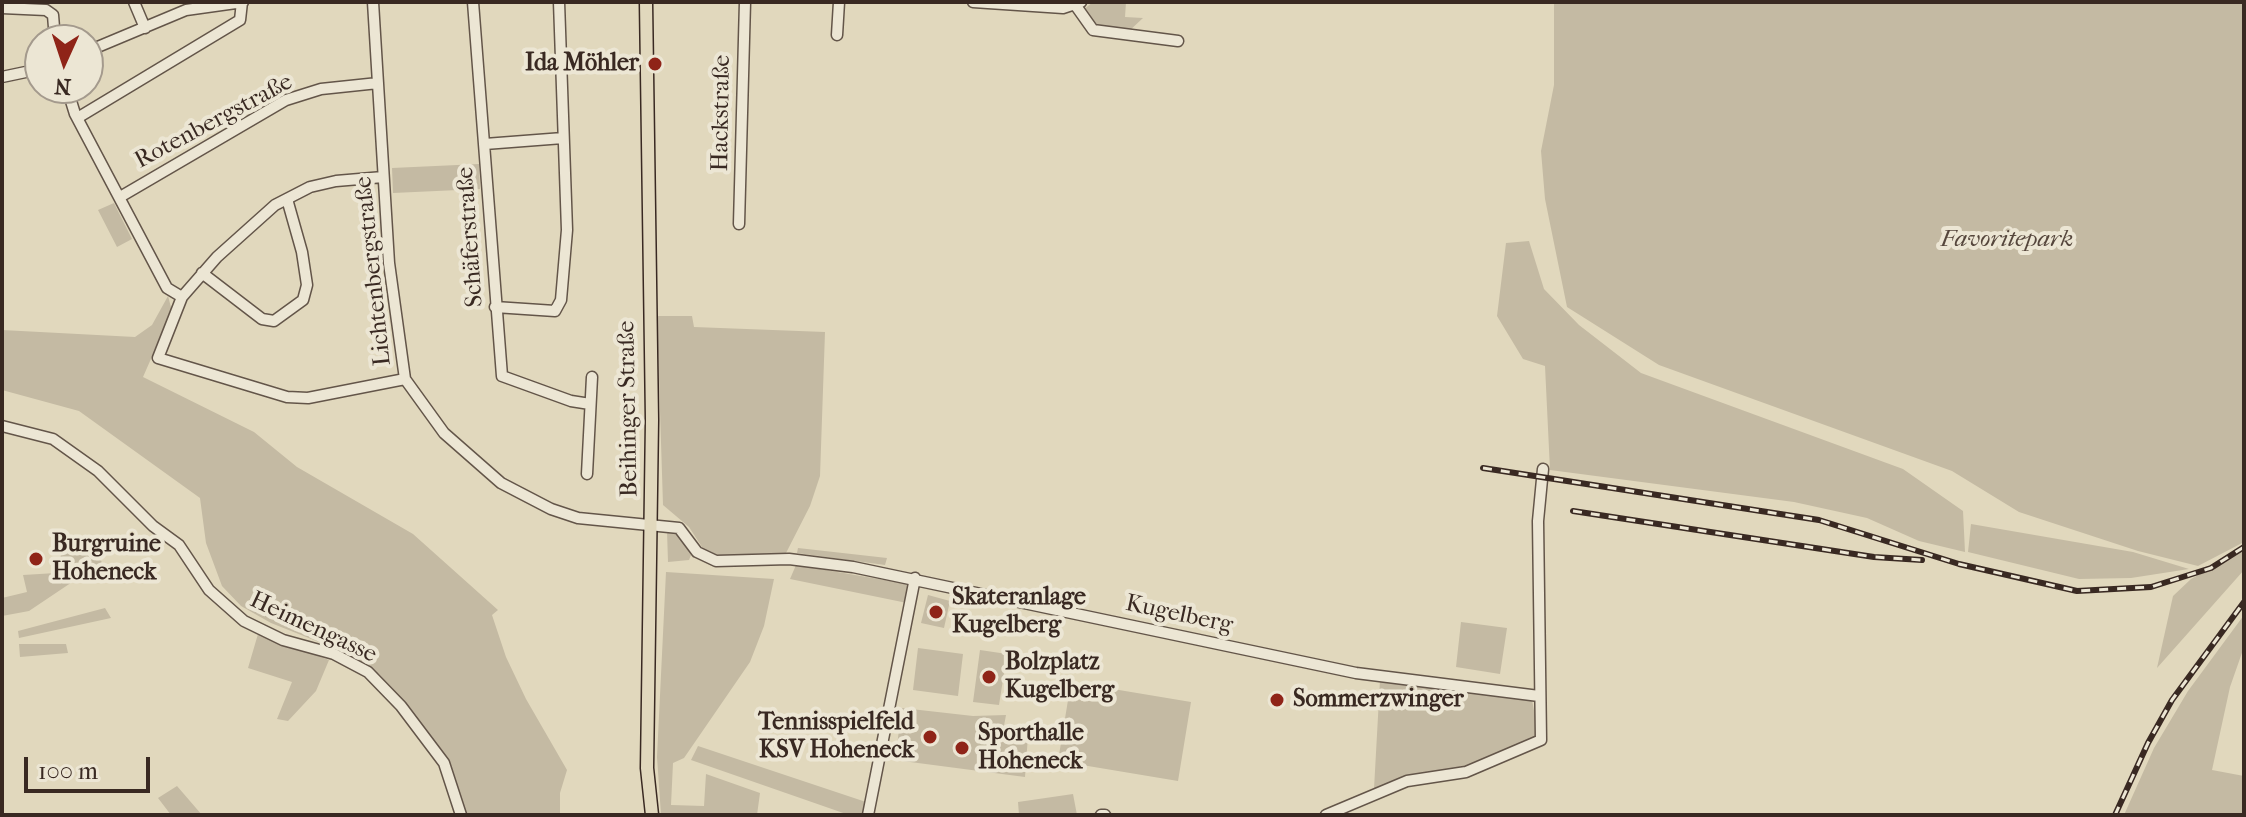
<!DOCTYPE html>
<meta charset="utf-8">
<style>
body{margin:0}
#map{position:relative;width:2246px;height:817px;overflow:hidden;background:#e1d8bd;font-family:"IM FELL French Canon",serif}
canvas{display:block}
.frame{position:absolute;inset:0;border:4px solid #392922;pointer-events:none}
.north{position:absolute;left:24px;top:24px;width:80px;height:80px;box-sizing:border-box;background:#ece6d4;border:2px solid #a49a8d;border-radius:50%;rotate:183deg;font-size:22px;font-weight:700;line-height:32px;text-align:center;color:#392922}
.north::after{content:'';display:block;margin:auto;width:28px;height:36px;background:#8f2418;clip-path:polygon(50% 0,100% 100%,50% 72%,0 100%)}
.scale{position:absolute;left:24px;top:757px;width:126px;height:36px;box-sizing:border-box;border:4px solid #392922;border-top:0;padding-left:10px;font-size:24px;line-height:28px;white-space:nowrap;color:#392922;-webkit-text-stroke:6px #ece6d4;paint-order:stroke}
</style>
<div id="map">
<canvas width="2246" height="817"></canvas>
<div class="frame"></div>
<div class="north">N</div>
<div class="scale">100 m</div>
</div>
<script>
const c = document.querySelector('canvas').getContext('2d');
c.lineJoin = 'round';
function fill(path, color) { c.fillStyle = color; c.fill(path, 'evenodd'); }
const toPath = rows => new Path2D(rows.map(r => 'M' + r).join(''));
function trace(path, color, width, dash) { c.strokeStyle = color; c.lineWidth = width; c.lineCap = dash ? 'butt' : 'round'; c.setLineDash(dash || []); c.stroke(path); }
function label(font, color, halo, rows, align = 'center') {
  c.font = font + ' "IM FELL French Canon",serif'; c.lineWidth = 8; c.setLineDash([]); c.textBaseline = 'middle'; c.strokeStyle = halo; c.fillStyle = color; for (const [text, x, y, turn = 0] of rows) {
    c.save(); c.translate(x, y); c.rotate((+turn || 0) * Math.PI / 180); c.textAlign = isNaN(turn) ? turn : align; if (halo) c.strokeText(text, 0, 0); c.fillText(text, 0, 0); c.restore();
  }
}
fill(toPath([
 [1093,2,1126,2,1125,17,1143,18,1128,32,1093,25,1083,10],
 [1554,2,2244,2,2244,542,2198,566,2138,551,2019,512,1952,471,1659,365,1567,307,1545,199,1541,151,1554,85],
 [479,164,480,189,393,193,392,168],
 [114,203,132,239,117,247,98,210],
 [1529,241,1544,289,1579,325,1641,373,1903,469,1963,511,1965,552,1919,541,1867,518,1794,502,1550,470,1545,366,1523,359,1497,316,1506,243],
 [168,296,172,311,143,377,254,432,297,467,413,534,498,610,492,615,506,657,526,699,567,770,560,793,560,815,467,815,446,764,381,676,354,656,271,623,241,606,222,586,206,543,200,498,79,411,2,390,2,330,135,337,152,325],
 [657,316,692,316,694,327,825,332,820,476,810,506,786,553,718,556,704,550,689,527,663,505],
 [1971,524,2133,552,2189,569,2131,578,2079,579,1968,552],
 [667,531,680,533,691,555,689,560,668,562],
 [66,536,87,548,102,562,29,611,2,616,2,598,27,592,23,575,56,573],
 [798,548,887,558,885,565,797,553],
 [2244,550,2244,570,2157,668,2173,596,2191,579],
 [796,565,908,584,907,603,790,579],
 [666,572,774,579,764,626,750,662,684,758,673,763,671,805,704,806,706,774,760,793,757,815,661,815,657,757],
 [928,595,950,601,944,628,921,623],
 [105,608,111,618,19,638,18,631],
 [2244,615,2244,647,2230,687,2212,770,2244,776,2244,815,2124,815,2154,748,2188,691],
 [1461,622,1507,628,1500,674,1456,667],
 [258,634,329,660,316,691,288,721,277,719,292,682,248,668],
 [19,644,66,644,68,653,20,657],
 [918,648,963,654,958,696,913,690],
 [980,650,1007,654,999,705,973,702],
 [1380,680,1532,700,1539,737,1480,763,1455,770,1420,773,1374,789],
 [1071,682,1191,702,1178,781,1058,761],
 [902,708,973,716,1006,715,1003,731,1028,736,1025,777,895,760],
 [698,746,866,802,864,815,849,815,691,760],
 [177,786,202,815,171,815,158,798],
 [1073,794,1077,815,1019,815,1018,802]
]), '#c4baa3');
const minor = toPath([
 [134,2,145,28],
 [373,2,389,263,405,379,444,433,501,483,551,509,578,518,679,528,697,552,716,561,789,559,853,567,1356,673,1539,696],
 [473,2,502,376,571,401,590,404],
 [973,2,1063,8,1081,2],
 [1076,6,1093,30,1178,41],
 [2,8,46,10,53,15,55,40],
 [837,35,839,2],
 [88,51,186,10,243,2],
 [2,77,40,69],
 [67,88,75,114,167,288,182,297],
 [79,117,240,20,242,2],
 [485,144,563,138],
 [383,177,336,181,310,187,275,205,217,257,182,297,158,358,287,397,308,398,405,379],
 [120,197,286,100,321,89,378,83],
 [739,224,745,2],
 [202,273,262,319,274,321,303,300,307,285,302,252,287,199],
 [495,307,555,311,561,300,567,230,559,2],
 [2,426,53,439,98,471,153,526,179,545,209,590,244,621,283,640,334,654,368,672,401,706,444,763,461,815],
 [587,474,592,377],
 [868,815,915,578],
 [1101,815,1105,815],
 [1326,815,1407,781,1466,772,1541,740,1538,521,1543,469]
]);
const major = toPath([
 [646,2,652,420,647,768,652,815]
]);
trace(minor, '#635549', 13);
trace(major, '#392922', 15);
trace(minor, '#ece6d4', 10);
trace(major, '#e1d8bd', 12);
const rail = toPath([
 [1483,468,1819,520,1959,564,2077,591,2151,587,2211,568,2244,547],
 [1573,511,1874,557,1922,560],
 [2115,815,2148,743,2172,700,2244,602]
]);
trace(rail, '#392922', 6);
trace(rail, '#ece6d4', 3, [9]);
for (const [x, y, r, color] of [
 [655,64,8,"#8f2418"],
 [36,559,8,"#8f2418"],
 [936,612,8,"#8f2418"],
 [989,677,8,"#8f2418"],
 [1277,700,8,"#8f2418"],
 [930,737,8,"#8f2418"],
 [962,748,8,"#8f2418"]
]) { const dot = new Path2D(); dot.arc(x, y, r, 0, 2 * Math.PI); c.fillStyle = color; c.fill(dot); trace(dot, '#ece6d4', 3); }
label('bold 24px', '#392922', '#ece6d4', [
 ["Ida Möhler",639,64,"right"],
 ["Burgruine",52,545],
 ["Hoheneck",52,573],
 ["Skateranlage",952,598],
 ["Kugelberg",952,626],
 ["Bolzplatz",1005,663],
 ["Kugelberg",1005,691],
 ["Sommerzwinger",1293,700],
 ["Tennisspielfeld",914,723,"right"],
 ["KSV Hoheneck",914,751,"right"],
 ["Sporthalle",978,734],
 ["Hoheneck",978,762]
], 'left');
label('24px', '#392922', '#ece6d4', [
 ["Hackstraße",722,113,-89],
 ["Rotenbergstraße",214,122,-28],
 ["Schäferstraße",471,237,-94],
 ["Lichtenbergstraße",374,271,-96],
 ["Beihinger Straße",629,409,-91],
 ["Kugelberg",1179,615,12],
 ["Heimengasse",313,628,25]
]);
label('italic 24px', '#55463c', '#ece6d4', [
 ["Favoritepark",2007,240]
]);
</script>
